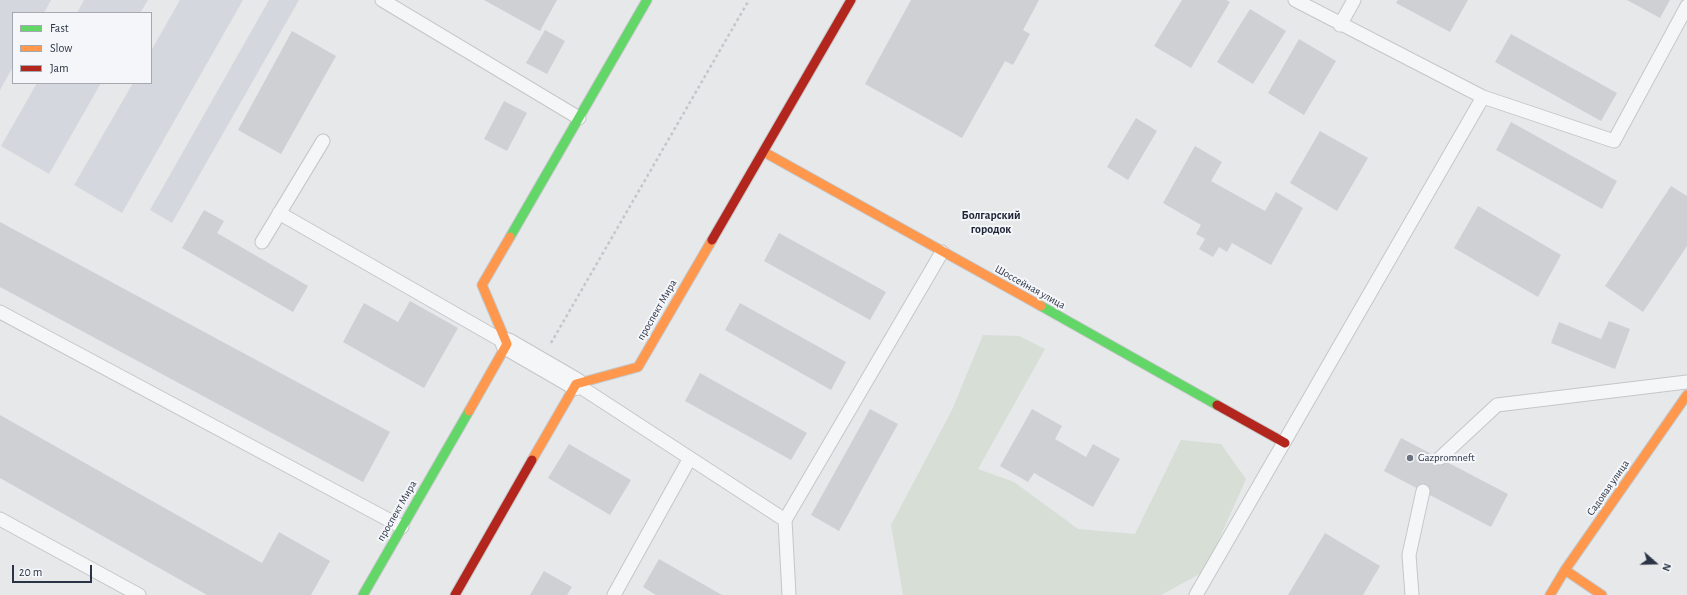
<!DOCTYPE html>
<meta charset="utf-8">
<style>
body{margin:0}
#map{position:relative;width:1687px;height:595px;overflow:hidden;background:#e6e8ea;font-family:"Alegreya Sans",sans-serif}
canvas{display:block}
.legend{position:absolute;left:12px;top:12px;width:140px;height:72px;box-sizing:border-box;background:#f4f6f9;border:1px solid #a4a8b1;margin:0;padding:5px 7px;list-style:none;font-size:12px;color:#2b3445}
.legend li{display:flex;align-items:center;gap:8px;height:20px}
.legend b{width:20px;border:1px solid #a4a8b1}
.north{position:absolute;left:1635px;top:543px;width:40px;height:40px;-webkit-text-stroke:3px #f4f6f9;paint-order:stroke;rotate:110deg;font-size:11px;font-weight:700;line-height:16px;text-align:center;color:#2b3445}
.north::after{content:'';display:block;margin:auto;width:14px;height:18px;background:#2b3445;clip-path:polygon(50% 0,100% 100%,50% 72%,0 100%)}
.scale{position:absolute;left:12px;top:565px;width:80px;height:18px;box-sizing:border-box;border:2px solid #2b3445;border-top:0;padding-left:5px;font-size:12px;line-height:14px;white-space:nowrap;color:#2b3445;-webkit-text-stroke:3px #f4f6f9;paint-order:stroke}
</style>
<div id="map">
<canvas width="1687" height="595"></canvas>
<ul class="legend">
<li><b style="height:5px;background:#63d668"></b>Fast</li>
<li><b style="height:5px;background:#ff974d"></b>Slow</li>
<li><b style="height:5px;background:#b3261e"></b>Jam</li>
</ul>
<div class="north">N</div>
<div class="scale">20 m</div>
</div>
<script>
const c = document.querySelector('canvas').getContext('2d');
c.lineJoin = 'round';
function fill(path, color) { c.fillStyle = color; c.fill(path, 'evenodd'); }
const toPath = rows => new Path2D(rows.map(r => 'M' + r).join(''));
function trace(path, color, width, dash) { c.strokeStyle = color; c.lineWidth = width; c.lineCap = dash ? 'butt' : 'round'; c.setLineDash(dash || []); c.stroke(path); }
function label(font, color, halo, rows, align = 'center') {
  c.font = font + ' "Alegreya Sans",sans-serif'; c.lineWidth = 4; c.setLineDash([]); c.textBaseline = 'middle'; c.strokeStyle = halo; c.fillStyle = color; for (const [text, x, y, turn = 0] of rows) {
    c.save(); c.translate(x, y); c.rotate((+turn || 0) * Math.PI / 180); c.textAlign = isNaN(turn) ? turn : align; if (halo) c.strokeText(text, 0, 0); c.fillText(text, 0, 0); c.restore();
  }
}
fill(toPath([
 [0,0,51,0,44,13,13,13,13,67,0,90],
 [84,0,148,0,140,13,77,13],
 [180,0,243,0,122,213,74,185,133,83,151,83,151,51],
 [269,0,299,0,172,223,150,210],
 [37,83,101,83,49,174,1,146]
]), '#d4d7dd');
fill(toPath([
 [983,335,1019,336,1045,349,978,469,1014,482,1078,529,1135,534,1181,440,1221,444,1246,479,1205,571,1161,595,903,595,891,525,952,410]
]), '#d6ded6');
fill(toPath([
 [484,0,557,0,540,31],
 [911,0,1039,0,1023,30,1030,34,1013,65,1005,61,962,138,865,84],
 [1182,0,1226,0,1230,2,1191,68,1154,46],
 [1398,0,1468,0,1450,32,1396,3],
 [1627,0,1670,0,1660,18],
 [1250,9,1286,31,1253,84,1217,62],
 [545,30,565,41,547,74,526,63],
 [292,31,336,56,281,154,238,130],
 [1511,34,1617,93,1601,121,1495,62],
 [1299,39,1336,61,1304,115,1268,93],
 [504,101,527,113,507,151,484,139],
 [1136,118,1157,131,1128,180,1107,167],
 [1511,122,1617,181,1602,209,1496,150],
 [1320,131,1368,158,1337,211,1290,183],
 [1195,146,1222,162,1211,181,1265,211,1276,192,1303,208,1271,265,1232,243,1227,252,1219,247,1213,257,1199,249,1205,239,1196,234,1201,225,1163,203],
 [1671,186,1687,196,1687,246,1643,312,1605,286],
 [1478,206,1561,255,1538,297,1454,248],
 [204,210,224,221,217,233,308,286,293,312,182,248],
 [0,222,390,432,363,482,0,287],
 [779,233,886,292,870,320,764,261],
 [410,301,458,328,424,388,343,342,364,303,398,322],
 [740,303,846,362,831,390,725,330],
 [1609,321,1630,329,1615,369,1551,343,1559,322,1601,339],
 [700,373,807,433,791,460,685,401],
 [870,409,898,424,839,531,811,515],
 [1032,409,1062,426,1055,439,1086,457,1093,444,1120,459,1093,507,1034,473,1028,482,1000,466],
 [0,415,262,563,279,532,330,561,311,595,207,595,0,478],
 [1401,438,1508,494,1491,527,1384,471],
 [569,444,631,480,610,515,548,478],
 [1325,533,1380,566,1363,595,1288,595],
 [659,559,722,595,656,595,643,587],
 [544,571,572,587,567,595,530,595]
]), '#ced0d3');
const lane = toPath([
 [382,0,579,118],
 [1295,0,1483,97,1614,141,1687,6],
 [1340,25,1354,0],
 [279,213,506,343],
 [262,242,323,141],
 [0,312,402,527],
 [576,384,785,520],
 [1440,458,1497,405,1687,382],
 [0,519,139,595],
 [614,595,690,458],
 [789,595,785,520,942,252],
 [1196,595,1483,97],
 [1412,595,1409,555,1423,491]
]);
const street = toPath([
 [507,344,576,384]
]);
const fast = toPath([
 [510,237,647,0],
 [1041,306,1217,405],
 [363,595,469,411]
]);
const slow = toPath([
 [764,152,1041,306],
 [469,411,507,344,482,285,510,237],
 [532,460,576,384,638,367,712,240],
 [1565,570,1687,395],
 [1550,595,1565,570,1602,595]
]);
const jam = toPath([
 [712,240,851,0],
 [1217,405,1285,443],
 [455,595,532,460]
]);
trace(lane, '#c4c6c8', 15);
trace(street, '#c4c6c8', 24);
trace(fast, '#c4c6c8', 11);
trace(slow, '#c4c6c8', 11);
trace(jam, '#c4c6c8', 11);
trace(toPath([
 [551,343,749,0]
]), '#c5c6ca', 2.5, [3, 3]);
trace(lane, '#f5f6f7', 13);
trace(street, '#f5f6f7', 22);
trace(fast, '#63d668', 9);
trace(slow, '#ff974d', 9);
trace(jam, '#b3261e', 9);
for (const [x, y, r, color] of [
 [1410,458,4,"#6c737f"]
]) { const dot = new Path2D(); dot.arc(x, y, r, 0, 2 * Math.PI); c.fillStyle = color; c.fill(dot); trace(dot, '#f4f6f9', 1.5); }
label('11px', '#2b3445', '#f4f6f9', [
 ["Шоссейная улица",1030,287,29],
 ["проспект Мира",657,310,-60],
 ["Садовая улица",1608,488,-55],
 ["проспект Мира",397,511,-60]
]);
label('11px', '#2b3445', '#f4f6f9', [
 ["Gazpromneft",1418,458]
], 'left');
label('bold 12px', '#1d2536', '#f4f6f9', [
 ["Болгарский",991,215],
 ["городок",991,229]
]);
</script>
